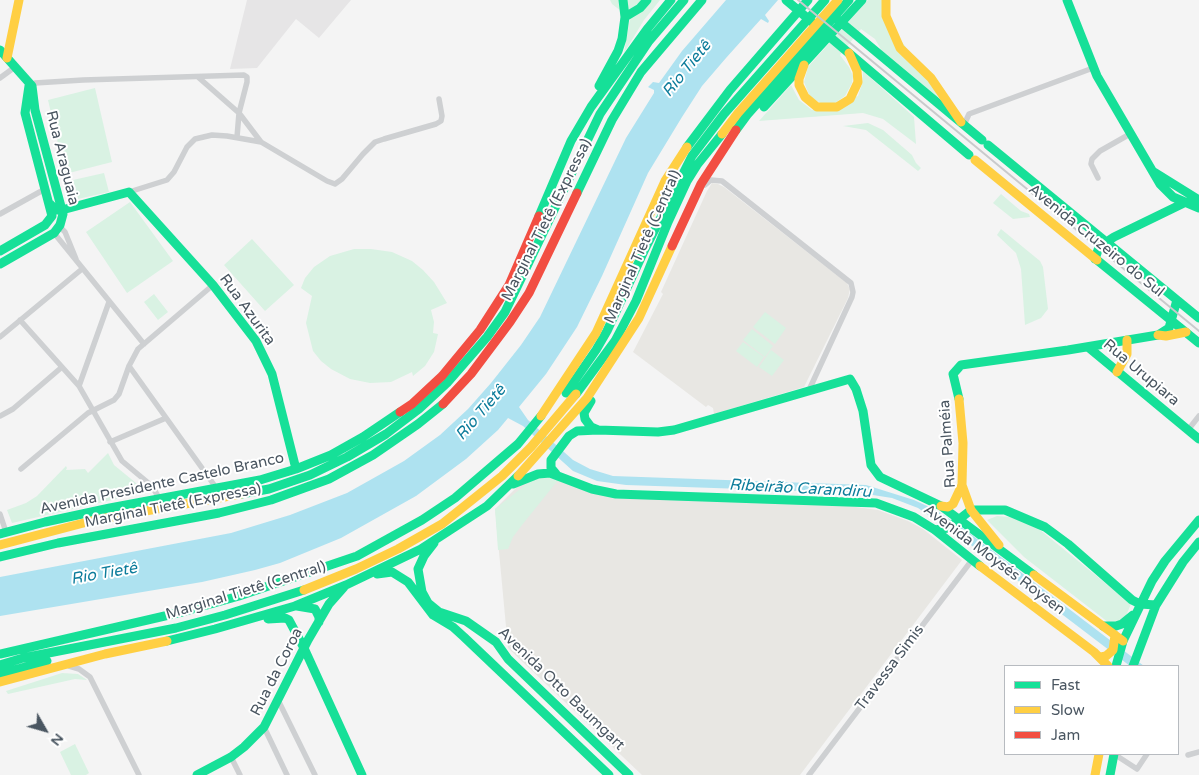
<!DOCTYPE html>
<meta charset="utf-8">
<style>
body{margin:0}
#map{position:relative;width:1199px;height:775px;overflow:hidden;background:#f4f4f4;font-family:"Varela Round",sans-serif}
canvas{display:block}
.legend{position:absolute;left:1004px;top:665px;width:175px;height:90px;box-sizing:border-box;background:#fff;border:1px solid #b7bbc0;margin:0;padding:6px 9px;list-style:none;font-size:15px;color:#4a5661}
.legend li{display:flex;align-items:center;gap:10px;height:25px}
.legend b{width:25px;border:1px solid #b7bbc0}
.north{position:absolute;left:20px;top:705px;width:50px;height:50px;-webkit-text-stroke:4px #fff;paint-order:stroke;rotate:128deg;font-size:14px;font-weight:700;line-height:20px;text-align:center;color:#4a5661}
.north::after{content:'';display:block;margin:auto;width:18px;height:22px;background:#4a5661;clip-path:polygon(50% 0,100% 100%,50% 72%,0 100%)}
</style>
<div id="map">
<canvas width="1199" height="775"></canvas>
<ul class="legend">
<li><b style="height:6px;background:#16e098"></b>Fast</li>
<li><b style="height:6px;background:#ffcf43"></b>Slow</li>
<li><b style="height:6px;background:#f24e42"></b>Jam</li>
</ul>
<div class="north">N</div>
</div>
<script>
const c = document.querySelector('canvas').getContext('2d');
c.lineJoin = 'round';
function fill(path, color) { c.fillStyle = color; c.fill(path, 'evenodd'); }
const toPath = rows => new Path2D(rows.map(r => 'M' + r).join(''));
function trace(path, color, width, dash) { c.strokeStyle = color; c.lineWidth = width; c.lineCap = dash ? 'butt' : 'round'; c.setLineDash(dash || []); c.stroke(path); }
function label(font, color, halo, rows, align = 'center') {
  c.font = font + ' "Varela Round",sans-serif'; c.lineWidth = 4; c.setLineDash([]); c.textBaseline = 'middle'; c.strokeStyle = halo; c.fillStyle = color; for (const [text, x, y, turn = 0] of rows) {
    c.save(); c.translate(x, y); c.rotate((+turn || 0) * Math.PI / 180); c.textAlign = isNaN(turn) ? turn : align; if (halo) c.strokeText(text, 0, 0); c.fillText(text, 0, 0); c.restore();
  }
}
fill(toPath([
 [712,183,718,184,724,187,847,283,850,289,848,298,804,387,714,414,713,408,708,405,706,407,633,352,663,294,661,292,707,191],
 [550,477,584,489,841,505,878,510,908,521,923,529,962,560,800,775,642,775,508,648,495,509,517,487,528,481]
]), '#e8e7e3');
fill(toPath([
 [247,0,351,0,319,38,296,19,257,68,230,69]
]), '#e6e5e6');
fill(toPath([
 [610,0,660,0,644,20,624,53,630,18,612,4],
 [868,0,882,0,883,16,927,76,939,99,883,53,875,39,861,29,840,55,849,67,853,76,852,83,845,96,835,103,824,105,810,97,804,82,808,67],
 [863,71,914,117,916,144,883,119,863,113,759,121,791,85,799,100,812,110,858,96,862,84],
 [95,88,112,162,65,174,48,100],
 [868,123,883,130,912,155,916,163,921,168,918,171,866,130,843,126],
 [104,173,109,192,78,199,73,180],
 [1001,194,1021,211,1029,214,1030,217,1013,219,993,203],
 [130,202,173,261,127,293,86,232],
 [1001,229,1040,261,1043,267,1048,309,1041,318,1025,325,1021,269,1016,253,997,235],
 [252,239,294,285,265,311,224,265],
 [354,249,371,249,392,252,412,261,423,270,434,282,447,303,431,310,434,322,433,333,438,334,434,352,425,366,413,376,412,372,391,382,370,383,350,379,331,369,321,361,313,351,306,323,312,296,301,288,305,278,314,267,330,256],
 [154,294,168,312,158,320,144,302],
 [765,312,786,328,775,344,753,327],
 [752,329,773,346,765,357,743,340],
 [743,342,764,357,757,367,736,351],
 [771,350,784,360,772,376,759,367],
 [108,453,114,465,147,492,12,523,7,510,26,503,37,496,66,466,67,468,66,470,85,469,88,473],
 [550,477,559,479,522,525,513,537,508,549,498,550,495,509,529,482,538,478],
 [997,516,1010,517,1034,525,1131,604,1125,618,1113,626,1024,557,987,520],
 [62,673,78,674,87,680,75,679,8,694,6,691],
 [75,744,89,773,86,775,71,775,60,752]
]), '#d9f2e3');
fill(toPath([
 [726,0,778,0,765,15,769,21,768,23,761,19,726,58,702,86,682,117,648,173,602,276,577,327,546,374,519,407,528,420,573,460,590,469,613,476,866,485,914,500,936,510,964,529,1144,666,1130,666,959,536,918,508,892,498,860,493,626,485,597,481,573,471,523,426,508,418,498,430,466,459,416,496,341,538,280,563,255,570,202,582,0,616,0,577,231,533,290,515,347,493,404,461,440,435,468,409,491,383,521,345,540,317,626,138,654,93,654,90,648,87,653,82,659,83,682,51]
]), '#aee2f0');
trace(toPath([
 [198,77,239,113,237,137],
 [0,78,15,67],
 [31,87,35,83,83,80,244,75,247,77,247,82,239,113,261,142,327,181,335,184,342,179,363,154,375,142,384,139,436,124,441,121,442,116,439,99],
 [964,125,969,114,1093,68],
 [1098,178,1091,164,1092,159,1100,151,1130,134],
 [705,185,711,180,722,181,851,283,853,292,852,297,809,390],
 [129,192,167,180,174,172,187,147,195,139,212,135,227,136,261,142],
 [0,214,45,189],
 [59,226,65,232,76,259],
 [54,233,144,344],
 [20,320,79,386,122,461,152,486,159,498],
 [0,337,82,269],
 [129,366,217,489],
 [79,386,109,302],
 [0,416,13,409,62,367],
 [1188,430,1199,416],
 [110,442,166,418],
 [21,469,88,413,114,400,119,394,129,366,138,349,213,285],
 [0,514,6,532],
 [69,666,79,669,90,677,139,775],
 [278,700,315,775],
 [264,727,287,775],
 [1114,754,1137,769,1147,754],
 [1188,755,1199,752],
 [231,757,240,775],
 [809,775,972,560]
]), '#ced0d2', 5.5);
trace(toPath([
 [786,0,812,22],
 [1067,0,1097,76,1160,184,1173,197,1199,208],
 [625,17,640,8,647,0],
 [837,19,982,140],
 [824,32,969,155],
 [0,50,32,86,35,110,63,214,60,225,54,233,0,264],
 [599,86,618,51,622,39,625,17,623,0],
 [764,107,862,0],
 [736,130,747,115,849,0],
 [988,145,1199,318],
 [687,147,730,90,808,0],
 [1154,172,1199,200],
 [577,193,612,120,641,72,702,0],
 [50,204,56,210,62,210,129,192,213,285,256,341,272,374,296,469],
 [539,216,571,141,591,107,648,28,671,0],
 [0,251,45,225,52,216,25,113,29,86],
 [1095,259,1099,247,1114,237,1186,202],
 [1097,260,1199,343],
 [1088,347,1199,439],
 [566,393,596,350,607,331,644,251,692,156,724,114,825,0],
 [576,394,615,341,636,301,668,222,687,181,697,165,722,134],
 [959,399,953,374,961,365,1068,350,1158,335,1169,328,1177,300],
 [591,401,584,413,585,419,591,427,598,430],
 [556,474,551,468,551,460,569,436,577,431,598,430,658,432,674,430,850,379,856,389,863,411,871,465,880,477,941,506,1034,575],
 [513,484,538,474,550,473,592,489,616,494,876,503,914,517,935,530,980,566],
 [241,494,269,489,310,475,347,457,386,434,419,409,447,383,487,337,505,312,600,114,649,41,684,0],
 [935,530,948,528,971,510,1005,510,1045,527,1068,544,1132,600,1140,604,1156,605],
 [0,534,45,522,110,508,260,480,296,469,331,455,363,437,400,412],
 [434,543,424,556,418,569,422,592,428,603,439,612,466,621,496,642,508,659,629,775],
 [0,557,58,543,219,513,271,500,329,479,373,455,418,424,443,404],
 [377,574,392,572,408,582,433,615,453,627,464,637,609,775],
 [297,606,315,609,319,617,319,622],
 [268,619,285,618,289,620,304,648],
 [1103,626,1116,626,1122,624,1133,615],
 [167,641,215,629,295,606,346,585,421,549,487,506,518,476],
 [304,648,362,775],
 [0,654,182,612,239,596,357,556,422,520,455,498,518,444,541,416],
 [0,665,23,658,176,628,225,615,304,590],
 [1116,666,1123,641,1152,581,1165,561,1199,520],
 [1133,666,1156,605,1183,562,1199,542],
 [0,674,47,661],
 [197,775,231,757,244,747,264,727,308,640,329,604,344,587],
 [1110,775,1114,754]
]), '#16e098', 9);
trace(toPath([
 [886,0,886,16,900,48,931,78,961,122],
 [7,58,19,0],
 [804,65,799,79,799,85,805,97,817,107,837,107,850,99,858,82,857,71,849,53],
 [722,134,738,113,838,0],
 [975,160,1097,260],
 [1158,335,1166,336,1186,332],
 [1117,372,1127,354,1127,340],
 [959,399,963,443,962,485,971,510,999,545],
 [541,416,596,333,665,181,687,147],
 [518,476,587,398,639,318,672,246],
 [941,506,948,507,953,504,962,485],
 [0,545,95,520,241,494],
 [980,566,1094,652,1108,666],
 [1034,575,1123,641],
 [304,590,356,569,398,549,442,524,502,476,531,447,576,394],
 [1101,657,1106,656,1113,650,1115,635],
 [0,682,105,654,167,641],
 [1095,775,1099,754]
]), '#ffcf43', 9);
trace(toPath([
 [672,246,701,184,736,130],
 [443,404,471,374,510,322,529,293,577,193],
 [400,412,412,404,442,376,480,330,509,285,539,216]
]), '#f24e42', 9);
trace(toPath([
 [798,0,1199,331]
]), '#c9cacc', 2);
label('15px', '#4a5661', '#fff', [
 ["Rua Araguaia",62,158,76],
 ["Marginal Tietê (Expressa)",547,220,-63],
 ["Avenida Cruzeiro do Sul",1096,241,39],
 ["Marginal Tietê (Central)",643,247,-66],
 ["Rua Azurita",247,310,54],
 ["Rua Urupiara",1141,373,40],
 ["Rua Palméia",948,444,-94],
 ["Avenida Presidente Castelo Branco",162,484,-12],
 ["Marginal Tietê (Expressa)",173,506,-11],
 ["Avenida Moysés Roysen",994,560,37],
 ["Marginal Tietê (Central)",246,591,-17],
 ["Travessa Simis",890,668,-53],
 ["Rua da Coroa",277,672,-63],
 ["Avenida Otto Baumgart",561,689,44]
]);
label('italic 16px', '#0c7c9b', '#fff', [
 ["Rio Tietê",687,69,-51],
 ["Rio Tietê",481,413,-49],
 ["Ribeirão Carandiru",800,489,3],
 ["Rio Tietê",104,574,-10]
]);
</script>
